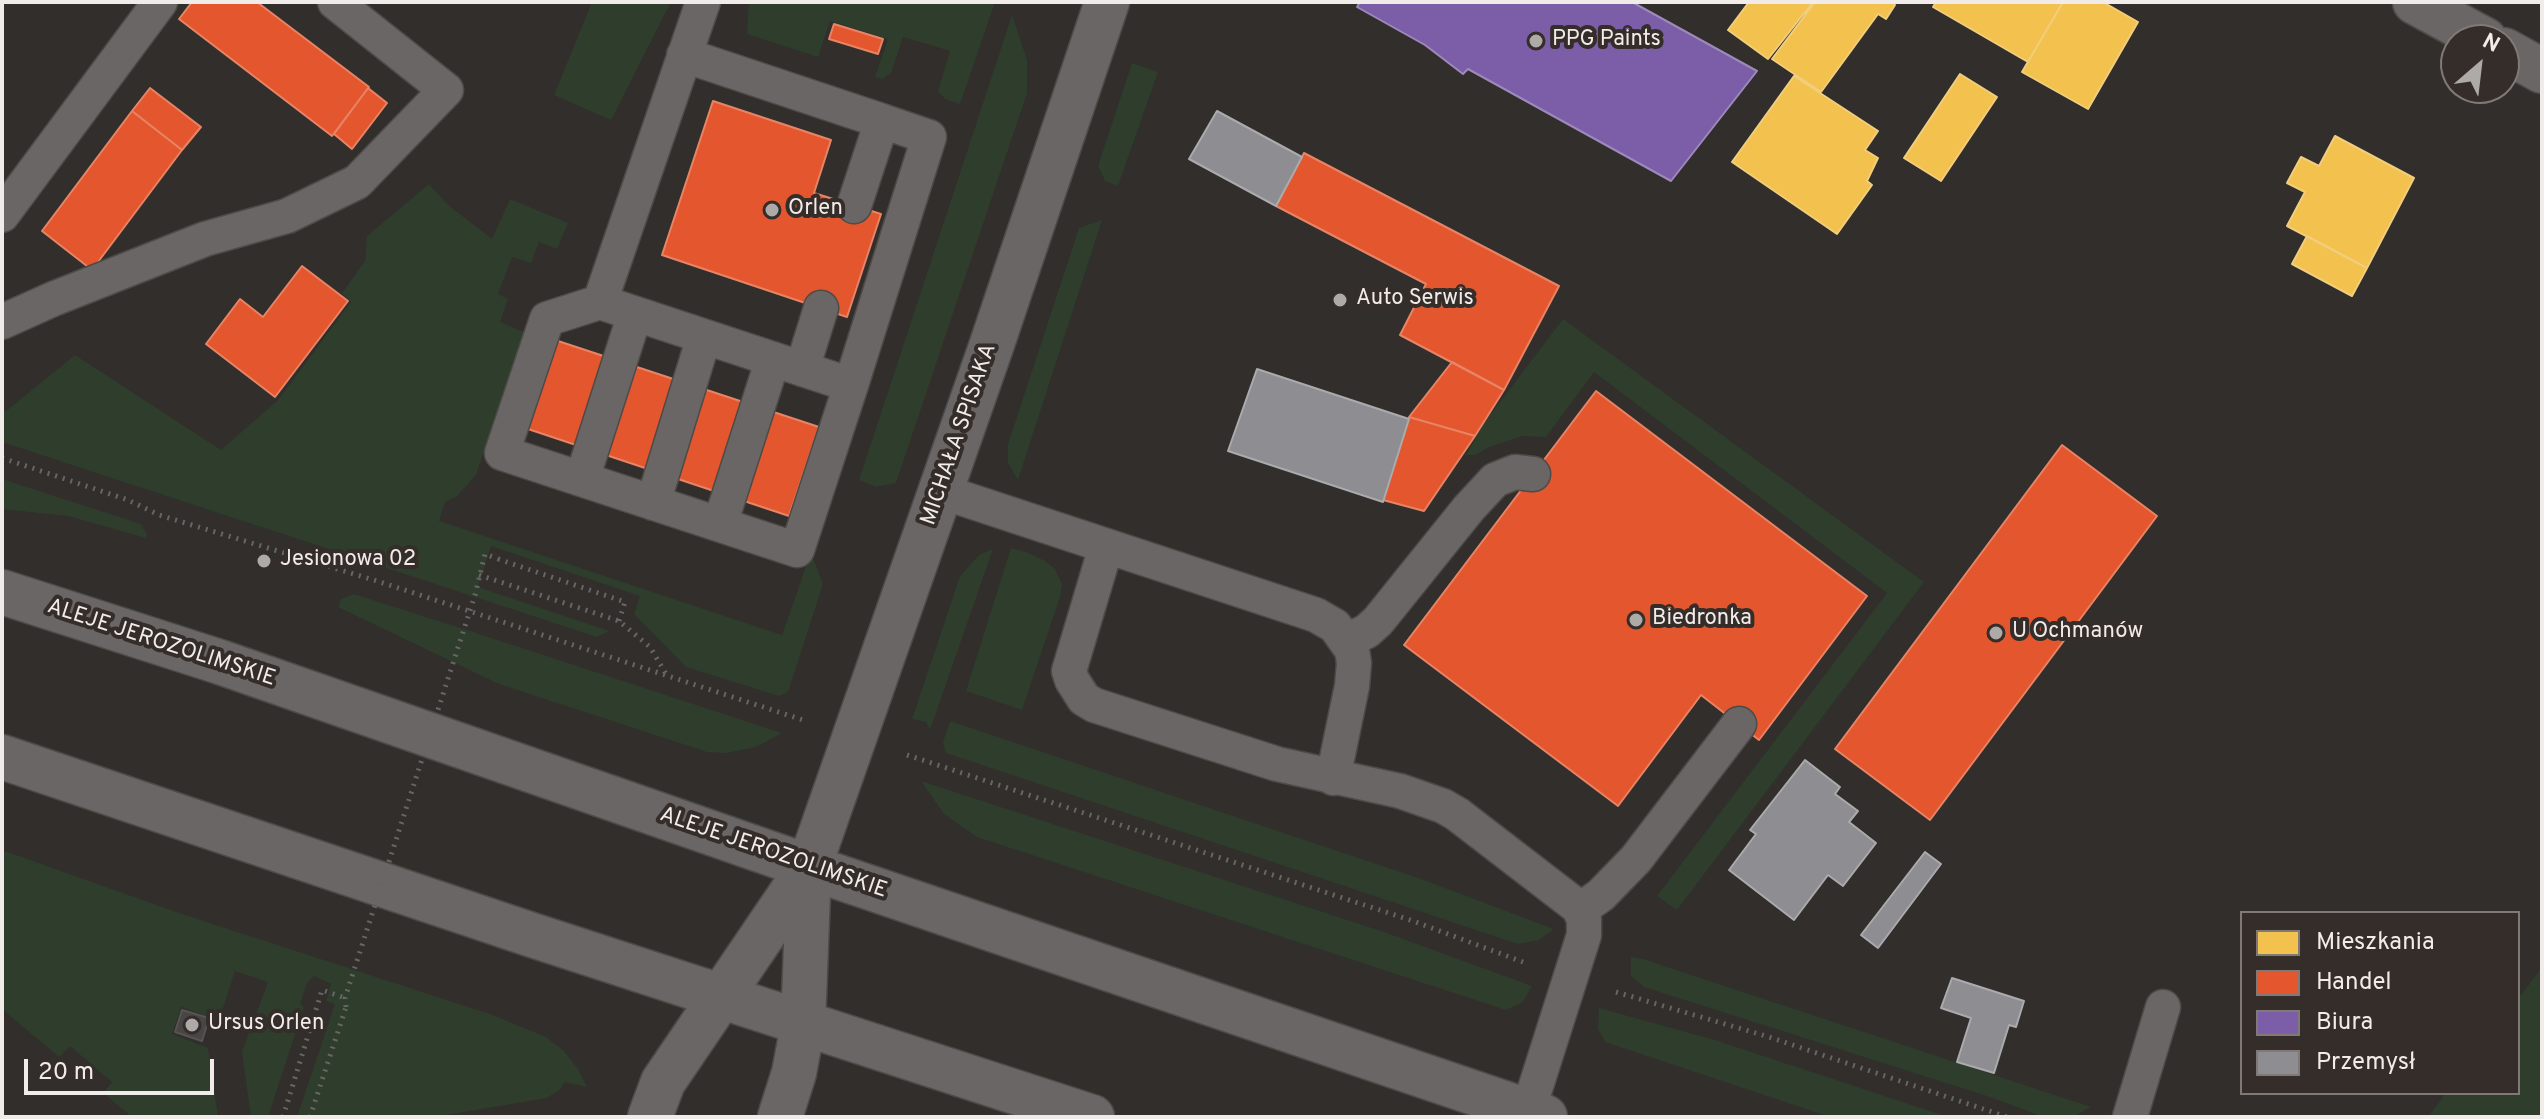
<!DOCTYPE html>
<meta charset="utf-8">
<style>
body{margin:0}
#map{position:relative;width:2544px;height:1119px;overflow:hidden;background:#312e2c;font-family:Overpass,sans-serif}
canvas{display:block}
.frame{position:absolute;inset:0;border:4px solid #f1ece9;pointer-events:none}
.legend{position:absolute;left:2240px;top:911px;width:280px;height:184px;box-sizing:border-box;background:#342d29;border:2px solid #807976;margin:0;padding:10px 14px;list-style:none;font-size:24px;color:#f1ece9}
.legend li{display:flex;align-items:center;gap:16px;height:40px}
.legend b{width:40px;border:2px solid #807976}
.north{position:absolute;left:2440px;top:24px;width:80px;height:80px;box-sizing:border-box;background:#342d29;border:2px solid #807976;border-radius:50%;rotate:28deg;font-size:22px;font-weight:700;line-height:32px;text-align:center;color:#f1ece9}
.north::after{content:'';display:block;margin:auto;width:28px;height:36px;background:#aeaaa7;clip-path:polygon(50% 0,100% 100%,50% 72%,0 100%)}
.scale{position:absolute;left:24px;top:1059px;width:190px;height:36px;box-sizing:border-box;border:4px solid #f1ece9;border-top:0;padding-left:10px;font-size:24px;line-height:28px;white-space:nowrap;color:#f1ece9;-webkit-text-stroke:6px #342d29;paint-order:stroke}
</style>
<div id="map">
<canvas width="2544" height="1119"></canvas>
<div class="frame"></div>
<ul class="legend">
<li><b style="height:22px;background:#f2c14e"></b>Mieszkania</li>
<li><b style="height:22px;background:#e4572e"></b>Handel</li>
<li><b style="height:22px;background:#7b5ea7"></b>Biura</li>
<li><b style="height:22px;background:#8d8d92"></b>Przemysł</li>
</ul>
<div class="north">N</div>
<div class="scale">20 m</div>
</div>
<script>
const c = document.querySelector('canvas').getContext('2d');
c.lineJoin = 'round';
function fill(path, color) { c.fillStyle = color; c.fill(path, 'evenodd'); }
const toPath = rows => new Path2D(rows.map(r => 'M' + r).join(''));
function trace(path, color, width, dash) { c.strokeStyle = color; c.lineWidth = width; c.lineCap = dash ? 'butt' : 'round'; c.setLineDash(dash || []); c.stroke(path); }
function label(font, color, halo, rows, align = 'center') {
  c.font = font + ' Overpass,sans-serif'; c.lineWidth = 8; c.setLineDash([]); c.textBaseline = 'middle'; c.strokeStyle = halo; c.fillStyle = color; for (const [text, x, y, turn = 0] of rows) {
    c.save(); c.translate(x, y); c.rotate((+turn || 0) * Math.PI / 180); c.textAlign = isNaN(turn) ? turn : align; if (halo) c.strokeText(text, 0, 0); c.fillText(text, 0, 0); c.restore();
  }
}
fill(toPath([
 [592,2,671,2,611,120,554,95],
 [749,2,995,2,960,104,945,99,938,91,950,51,903,37,891,73,882,79,875,77,888,39,830,21,818,57,747,34],
 [1012,15,1027,60,1027,93,896,483,876,487,859,480],
 [1132,63,1158,72,1118,186,1105,181,1098,166],
 [429,184,447,204,492,239,510,199,568,223,557,249,539,242,531,263,512,257,498,294,508,299,500,322,524,332,476,475,457,496,445,502,439,521,782,635,811,552,823,584,788,692,779,696,686,667,634,614,640,596,491,546,478,587,609,631,597,637,2,442,2,410,6,411,75,355,221,450,278,400,351,302,342,293,365,261,367,236],
 [1102,220,1018,480,1008,463,1008,444,1079,228],
 [1563,319,1924,582,1677,910,1657,896,1887,593,1594,372,1546,437,1523,436,1489,447,1475,455,1466,455,1484,423],
 [2,479,141,524,147,534,146,538,68,516,2,509],
 [1011,548,1029,553,1045,561,1055,569,1062,584,1060,597,1022,710,966,691],
 [993,549,930,730,926,722,912,719,960,576,979,555],
 [354,594,473,632,782,733,756,747,727,753,707,752,499,684,338,607,341,599],
 [950,721,1424,880,1554,929,1539,940,1518,944,946,753,943,742],
 [921,781,1384,932,1532,986,1523,1002,1506,1010,977,837,944,814],
 [2,850,182,914,490,1014,546,1037,564,1051,578,1069,587,1087,564,1082,561,1089,547,1098,434,1117,297,1117,335,1004,326,1001,331,984,314,976,307,983,300,1004,304,1007,268,1117,251,1117,242,1052,268,982,235,971,219,1020,181,1007,172,1034,208,1048,218,1117,132,1117,103,1093,112,1082,70,1046,59,1057,2,1009],
 [1631,957,1643,959,2091,1107,2073,1117,2043,1117,1990,1097,1644,987,1631,976],
 [2542,967,2542,1117,2428,1117,2446,1093,2518,1093,2518,999],
 [1599,1008,1715,1040,1948,1117,1830,1117,1605,1042,1598,1029]
]), '#2e3d2c');
const homes = toPath([
 [1749,2,1813,2,1768,59,1728,30,1749,2],
 [1815,2,1891,2,1895,5,1886,19,1878,14,1821,92,1772,59,1815,2],
 [1936,2,2063,2,2028,62,1933,7,1936,2],
 [2063,2,2103,2,2138,22,2088,109,2022,72,2063,2],
 [1960,74,1997,97,1941,181,1904,158,1960,74],
 [1794,76,1878,131,1865,150,1878,158,1867,181,1872,185,1837,234,1732,162,1794,76],
 [2335,136,2414,178,2367,268,2287,226,2305,192,2287,183,2301,157,2319,166,2335,136],
 [2307,236,2367,268,2352,296,2292,264,2307,236]
]);
fill(homes, '#f2c14e');
trace(homes, '#f2ce7c', 2);
const shops = toPath([
 [192,2,257,2,369,87,332,136,179,19,192,2],
 [834,24,883,39,878,54,829,39,834,24],
 [150,88,201,127,182,150,132,111,150,88],
 [368,88,387,103,352,149,334,134,368,88],
 [713,101,831,140,814,193,881,214,847,317,662,255,713,101],
 [132,111,182,150,92,270,42,231,132,111],
 [1304,153,1559,286,1504,390,1400,335,1426,284,1276,206,1304,153],
 [302,266,348,301,275,397,206,344,240,299,263,317,302,266],
 [555,340,819,427,789,516,525,428,555,340],
 [1452,362,1504,390,1475,436,1409,417,1452,362],
 [1596,391,1867,596,1759,740,1701,695,1618,806,1404,645,1596,391],
 [1409,417,1475,436,1424,511,1383,500,1409,417],
 [2062,445,2157,516,1930,820,1835,749,2062,445]
]);
fill(shops, '#e4572e');
trace(shops, '#e88466', 2);
const offices = toPath([
 [1360,2,1632,2,1757,71,1671,181,1468,69,1463,74,1425,45,1357,7,1360,2]
]);
fill(offices, '#7b5ea7');
trace(offices, '#9e89bb', 2);
const industry = toPath([
 [1217,111,1302,157,1276,206,1189,159,1217,111],
 [1257,369,1409,419,1383,502,1228,451,1257,369],
 [1805,760,1840,787,1835,794,1858,811,1849,822,1876,843,1843,886,1828,875,1794,920,1729,870,1756,834,1750,830,1805,760],
 [1925,852,1941,864,1878,948,1861,935,1925,852],
 [1952,978,2024,1001,2016,1027,2009,1025,1994,1073,1957,1062,1971,1018,1941,1008,1952,978]
]);
fill(industry, '#8d8d92');
trace(industry, '#abaaac', 2);
const building = toPath([
 [182,1010,209,1018,202,1041,175,1032,182,1010]
]);
fill(building, '#484645');
trace(building, '#575454', 2);
const lane = toPath([
 [684,55,882,121,854,206],
 [2,215,160,2],
 [600,302,703,2],
 [2,322,53,299,205,239,287,216,357,182,446,90,335,2],
 [802,369,821,308],
 [851,385,600,302,547,319,502,453,797,550,851,385,929,137,882,121],
 [582,479,635,314],
 [940,491,1316,615,1335,626,1352,650,1354,663,1352,686,1333,778],
 [653,503,704,337],
 [720,524,773,359],
 [1106,547,1069,671,1072,680,1084,699,1094,705,1277,764,1400,791,1443,806,1457,814,1578,907,1584,919,1584,935,1528,1111],
 [1347,641,1367,631,1378,621,1469,508,1495,480,1515,472,1533,474],
 [1580,910,1601,895,1636,859,1739,724],
 [2130,1117,2163,1007]
]);
const street = toPath([
 [2415,2,2485,40],
 [2504,50,2542,71]
]);
const secondary = toPath([
 [2,592,220,662,809,867,1545,1117],
 [2,757,532,935,1092,1117],
 [650,1117,663,1082,809,867,992,344,1107,2],
 [780,1117,794,1073,803,1025,809,867]
]);
trace(lane, '#4d4a47', 37);
trace(street, '#4d4a47', 47);
trace(secondary, '#4d4a47', 47);
trace(toPath([
 [2,458,128,500,159,515,377,581,803,720],
 [498,559,625,602,619,621],
 [479,575,619,621,650,647,666,674],
 [907,755,1413,921,1523,962],
 [1616,992,1769,1037,2007,1117],
 [283,1117,322,990,345,998],
 [310,1117,346,1007]
]), '#686564', 5, [2, 6]);
trace(lane, '#696665', 34);
trace(street, '#696665', 44);
trace(secondary, '#696665', 44);
trace(toPath([
 [346,1007,345,998,475,595,485,554,498,559]
]), '#686564', 5, [2, 6]);
for (const [x, y, r, color] of [
 [1536,41,8,"#aeaaa7"],
 [772,210,8,"#aeaaa7"],
 [1340,300,8,"#aeaaa7"],
 [264,561,8,"#aeaaa7"],
 [1636,620,8,"#aeaaa7"],
 [1996,633,8,"#aeaaa7"],
 [192,1025,8,"#aeaaa7"]
]) { const dot = new Path2D(); dot.arc(x, y, r, 0, 2 * Math.PI); c.fillStyle = color; c.fill(dot); trace(dot, '#342d29', 3); }
label('22px', '#f1ece9', '#342d29', [
 ["PPG Paints",1552,41],
 ["Orlen",788,210],
 ["Auto Serwis",1356,300],
 ["Jesionowa 02",280,561],
 ["Biedronka",1652,620],
 ["U Ochmanów",2012,633],
 ["Ursus Orlen",208,1025]
], 'left');
label('22px', '#f1ece9', '#342d29', [
 ["MICHAŁA SPISAKA",960,435,-71],
 ["ALEJE JEROZOLIMSKIE",161,644,18],
 ["ALEJE JEROZOLIMSKIE",773,854,19]
]);
</script>
